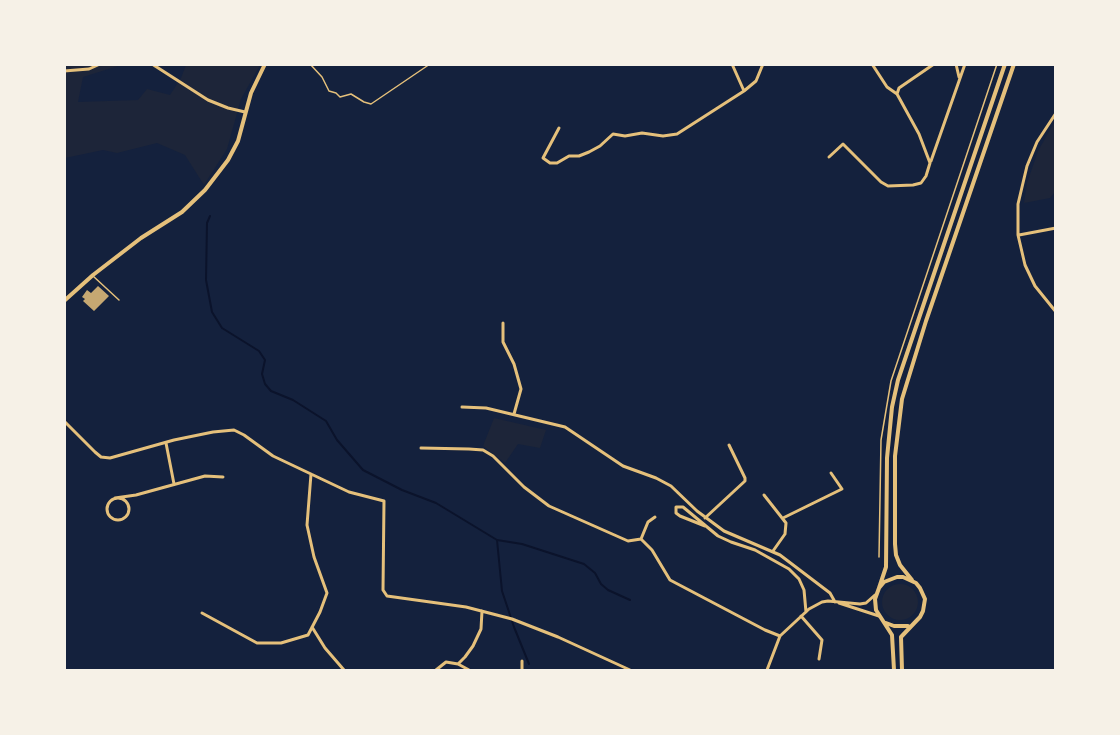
<!DOCTYPE html>
<style>
body{margin:0}
#map{position:relative;width:1120px;height:735px;overflow:hidden;background:#14213d;font-family:Lora,serif}
canvas{display:block}
.frame{position:absolute;inset:0;border:66px solid #f6f1e7;pointer-events:none}
</style>
<div id="map">
<canvas width="1120" height="735"></canvas>
<div class="frame"></div>
</div>
<script>
const c = document.querySelector('canvas').getContext('2d');
c.lineJoin = 'round';
function fill(path, color) { c.fillStyle = color; c.fill(path, 'evenodd'); }
const toPath = rows => new Path2D(rows.map(r => 'M' + r).join(''));
function trace(path, color, width, dash) { c.strokeStyle = color; c.lineWidth = width; c.lineCap = dash ? 'butt' : 'round'; c.setLineDash(dash || []); c.stroke(path); }
fill(toPath([
 [65,65,118,65,118,66,83,77,78,102,138,100,147,89,170,95,181,78,186,65,260,65,241,99,227,149,204,185,185,155,157,143,117,153,103,150,65,158],
 [1055,121,1055,192,1050,198,1024,203,1027,183,1038,151],
 [494,418,546,430,540,448,518,444,505,463,483,446],
 '882 602a18 18 0 1 1 36 0a18 18 0 1 1-36 0Z'
]), '#1d2539');
trace(toPath([
 [210,216,207,223,206,280,212,312,222,328,259,351,265,360,262,374,265,384,271,391,293,400,326,421,337,440,363,470,402,490,436,503,497,540,502,591,514,627,529,664],
 [497,540,522,544,584,564,595,573,601,584,608,590,630,600]
]), '#0b132b', 2);
fill(toPath([
 [98,286,109,296,94,311,83,301,85,299,82,297,87,290,91,293]
]), '#c6a872');
trace(toPath([
 [879,557,881,440,891,381,997,64]
]), '#e5c07b', 1.5);
trace(toPath([
 [310,64,322,77,329,91,336,93,340,97,351,94,364,102,371,104,430,64],
 [93,276,119,300]
]), '#e5c07b', 1.5);
trace(toPath([
 [152,64,208,100,228,108,245,112],
 [732,64,744,91],
 [872,64,887,87,897,94],
 [956,64,959,77],
 [64,71,89,69,100,64],
 [1056,113,1037,142,1027,166,1018,204,1018,235,1025,265,1035,286,1056,312],
 [559,128,543,158,550,163,557,163,569,156,579,156,589,152,600,146,613,134,625,136,642,133,663,136,677,134,744,91,756,81,763,64],
 [829,157,843,144,881,182,888,186,913,185,921,183,926,176,930,163,919,134,897,94,899,88,934,64],
 [931,161,965,64],
 [1019,235,1056,228],
 [503,323,503,342,514,364,521,389,514,414],
 [462,407,486,408,565,427,623,466,656,478,671,486,697,511,724,531,780,555,830,593,835,602],
 [64,421,95,452,101,457,110,458,174,440,213,432,234,430,244,435,273,456,349,492,384,501,383,590,387,596,466,607,512,619,558,637,630,670],
 [166,443,174,484],
 [421,448,469,449,483,450,493,456,524,487,549,506,628,541,641,539,652,550,670,580,765,630,780,636],
 [764,495,786,523,785,534,773,551],
 '107 509a11 11 0 1 1 22 0a11 11 0 1 1-22 0Z',
 [115,498,136,495,205,476,223,477],
 [705,518,745,481,745,478,729,445],
 [783,518,842,489,831,473],
 [705,526,680,516,676,513,676,507,683,507,718,536,731,542,755,550,789,569,799,579,804,590,806,612],
 [641,539,648,522,655,517],
 [839,603,879,616],
 [202,613,257,643,281,643,308,635,320,612,327,593,314,557,307,525,311,474],
 [801,616,822,640,819,659],
 [312,627,325,648,344,670],
 [522,661,522,670],
 [436,670,446,662,458,664],
 [469,670,458,664,465,657,473,646,481,629,482,611],
 [767,670,780,636,809,609,822,602,828,601,860,604,866,603,875,595]
]), '#e5c07b', 3);
trace(toPath([
 [64,301,93,275,141,238,182,212,205,190,228,160,238,141,251,93,265,64],
 [912,580,900,565,896,555,895,544,895,456,902,399,926,321,1014,64],
 [879,588,886,567,887,458,892,407,898,380,1005,64],
 [886,623,894,626,908,626],
 [894,670,892,635,876,610,875,599,879,588,884,582,897,577,903,577,916,583,920,588,925,599,923,611,920,617,901,637,902,670]
]), '#e5c07b', 4);
</script>
